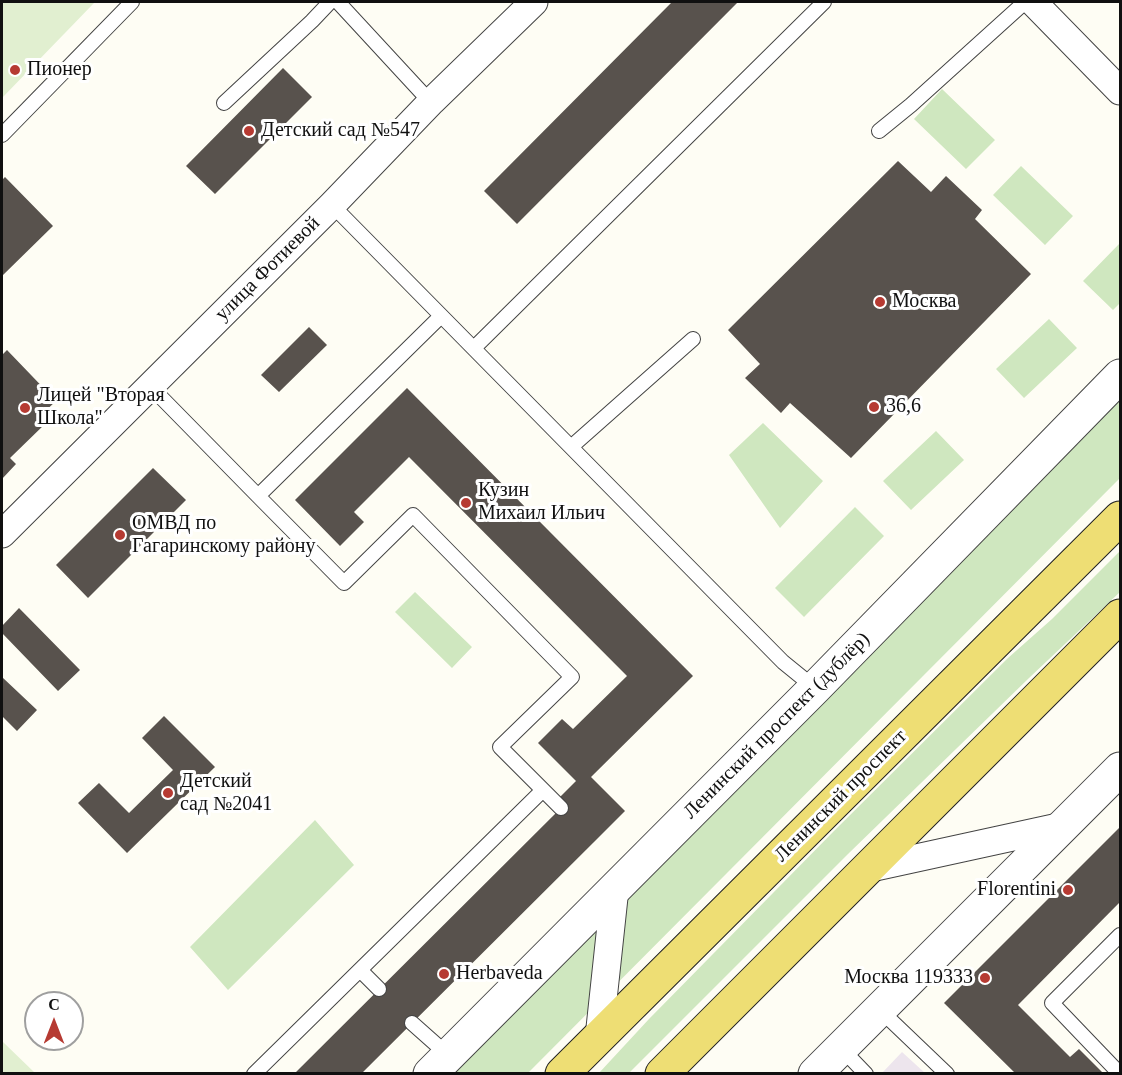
<!DOCTYPE html>
<meta charset="utf-8">
<style>
body{margin:0}
#map{position:relative;width:1122px;height:1075px;overflow:hidden;background:#fefdf4;font-family:Georgia,serif}
canvas{display:block}
.frame{position:absolute;inset:0;border:3px solid #101010;pointer-events:none}
.north{position:absolute;left:24px;top:991px;width:60px;height:60px;box-sizing:border-box;background:#fff;border:2px solid #9f9f9f;border-radius:50%;rotate:0deg;font-size:16px;font-weight:700;line-height:24px;text-align:center;color:#101010}
.north::after{content:'';display:block;margin:auto;width:21px;height:27px;background:#b63a32;clip-path:polygon(50% 0,100% 100%,50% 72%,0 100%)}
</style>
<div id="map">
<canvas width="1122" height="1075"></canvas>
<div class="frame"></div>
<div class="north">С</div>
</div>
<script>
const c = document.querySelector('canvas').getContext('2d');
c.lineJoin = 'round';
function fill(path, color) { c.fillStyle = color; c.fill(path, 'evenodd'); }
const toPath = rows => new Path2D(rows.map(r => 'M' + r).join(''));
function trace(path, color, width, dash) { c.strokeStyle = color; c.lineWidth = width; c.lineCap = dash ? 'butt' : 'round'; c.setLineDash(dash || []); c.stroke(path); }
function label(font, color, halo, rows, align = 'center') {
  c.font = font + ' Georgia,serif'; c.lineWidth = 6; c.setLineDash([]); c.textBaseline = 'middle'; c.strokeStyle = halo; c.fillStyle = color; for (const [text, x, y, turn = 0] of rows) {
    c.save(); c.translate(x, y); c.rotate((+turn || 0) * Math.PI / 180); c.textAlign = isNaN(turn) ? turn : align; if (halo) c.strokeText(text, 0, 0); c.fillText(text, 0, 0); c.restore();
  }
}
fill(toPath([
 [902,1052,925,1073,882,1073]
]), '#ede5ed');
fill(toPath([
 [942,89,995,140,966,169,914,119],
 [1021,166,1073,216,1045,245,993,195],
 [1120,243,1120,303,1113,310,1083,281],
 [1049,319,1077,348,1024,398,996,369],
 [1120,393,1120,478,528,1073,444,1074],
 [763,423,823,481,780,528,729,455],
 [936,431,964,460,911,510,883,481],
 [855,507,884,536,804,617,775,588],
 [1120,551,1120,592,1029,678,848,854,629,1073,599,1073,649,1019,834,831,1008,658,1052,619],
 [415,592,472,647,452,668,395,612],
 [315,820,354,865,228,990,190,947]
]), '#cfe7bf');
fill(toPath([
 [2,2,95,2,2,98],
 [2,1041,35,1073,2,1073]
]), '#e1efd0');
fill(toPath([
 [672,2,738,2,517,224,484,191],
 [283,68,312,97,215,194,186,166],
 [898,161,931,192,946,176,982,210,975,219,1031,274,851,458,790,403,781,413,745,378,760,364,728,330],
 [5,177,53,226,2,276,2,180],
 [309,327,327,345,279,392,261,375],
 [7,350,56,401,40,416,46,423,10,458,16,464,2,479,2,355],
 [407,388,693,676,591,777,625,811,594,842,361,1074,294,1074,561,808,558,799,576,781,538,743,562,719,573,729,627,676,409,457,354,512,364,522,340,546,295,500],
 [153,468,186,500,88,598,56,565],
 [19,608,80,670,58,691,2,633,2,626],
 [2,677,37,710,17,731,2,716],
 [164,716,215,767,127,853,78,803,99,783,129,813,173,770,142,738],
 [1120,827,1120,902,1018,1005,1070,1057,1079,1049,1104,1074,1016,1074,944,1003]
]), '#58524d');
const service = toPath([
 [338,2,423,94,432,101],
 [224,103,312,21,330,2],
 [879,131,911,105,1025,2],
 [2,135,132,2],
 [332,205,783,662,815,688],
 [474,348,824,2],
 [150,386,258,496],
 [571,447,693,339],
 [543,790,561,808],
 [360,970,379,989],
 [879,1009,947,1074],
 [412,1023,448,1055],
 [841,1048,866,1074],
 [254,1074,543,790,500,747,572,677,413,515,344,583,258,496,441,316],
 [1120,1074,1052,1003,1120,935]
]);
const minor = toPath([
 [1033,2,1120,91],
 [2,534,332,205,432,101,534,2],
 [866,869,1063,826],
 [599,1037,615,888]
]);
const tertiary = toPath([
 [430,1074,815,688,1120,376],
 [815,1074,1120,769]
]);
const primary = toPath([
 [562,1074,1120,518],
 [662,1074,1120,616]
]);
trace(service, '#434343', 16);
trace(minor, '#434343', 29);
trace(tertiary, '#434343', 35);
trace(primary, '#212121', 35);
trace(service, '#fff', 14);
trace(minor, '#fff', 27);
trace(tertiary, '#fff', 33);
trace(primary, '#eede74', 33);
for (const [x, y, r, color] of [
 [15,70,6,"#b63a32"],
 [249,131,6,"#b63a32"],
 [880,302,6,"#b63a32"],
 [874,407,6,"#b63a32"],
 [25,408,6,"#b63a32"],
 [466,503,6,"#b63a32"],
 [120,535,6,"#b63a32"],
 [168,793,6,"#b63a32"],
 [1068,890,6,"#b63a32"],
 [444,974,6,"#b63a32"],
 [985,978,6,"#b63a32"]
]) { const dot = new Path2D(); dot.arc(x, y, r, 0, 2 * Math.PI); c.fillStyle = color; c.fill(dot); trace(dot, '#fff', 2); }
label('20px', '#101010', '#fff', [
 ["Пионер",27,70],
 ["Детский сад №547",261,131],
 ["Москва",892,302],
 ["Лицей \"Вторая",37,396],
 ["Школа\"",37,419],
 ["36,6",886,407],
 ["Кузин",478,491],
 ["Михаил Ильич",478,514],
 ["ОМВД по",132,524],
 ["Гагаринскому району",132,547],
 ["Детский",180,782],
 ["сад №2041",180,805],
 ["Florentini",1056,890,"right"],
 ["Herbaveda",456,974],
 ["Москва 119333",973,978,"right"]
], 'left');
label('20px', '#101010', '#fff', [
 ["улица Фотиевой",268,269,-45],
 ["Ленинский проспект (дублёр)",777,726,-45],
 ["Ленинский проспект",841,796,-45]
]);
</script>
